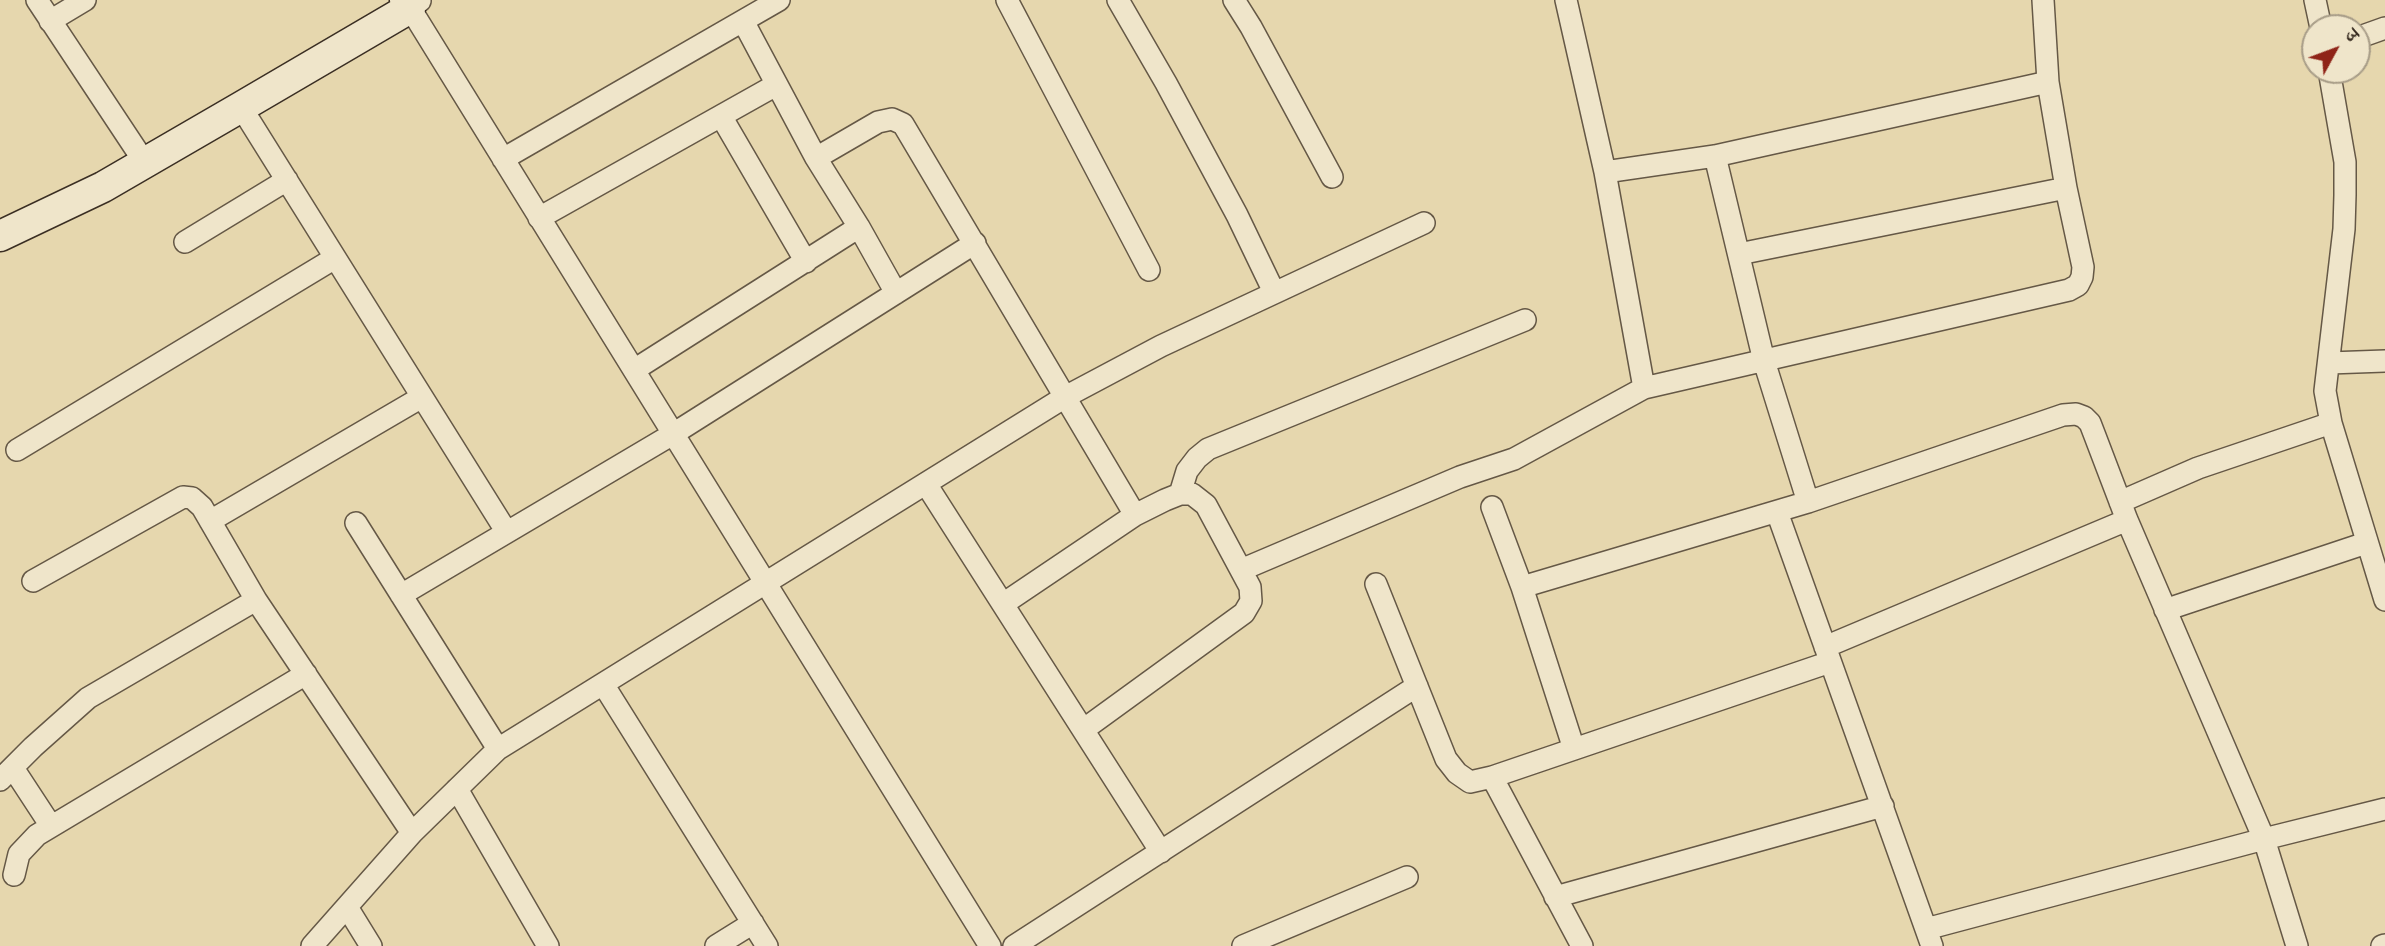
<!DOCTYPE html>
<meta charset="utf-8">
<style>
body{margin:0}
#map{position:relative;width:2385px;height:946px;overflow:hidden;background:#e6d7ae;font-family:"Sorts Mill Goudy","Noto Serif Devanagari",serif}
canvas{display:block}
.north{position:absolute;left:2301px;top:14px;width:70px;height:70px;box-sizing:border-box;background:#efe5ca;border:2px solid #a79c87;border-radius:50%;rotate:49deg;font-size:19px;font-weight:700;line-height:28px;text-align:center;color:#3a2e23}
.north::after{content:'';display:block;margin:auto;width:24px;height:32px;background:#8f2418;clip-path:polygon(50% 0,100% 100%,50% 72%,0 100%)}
</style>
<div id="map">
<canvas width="2385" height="946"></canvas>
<div class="north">उ</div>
</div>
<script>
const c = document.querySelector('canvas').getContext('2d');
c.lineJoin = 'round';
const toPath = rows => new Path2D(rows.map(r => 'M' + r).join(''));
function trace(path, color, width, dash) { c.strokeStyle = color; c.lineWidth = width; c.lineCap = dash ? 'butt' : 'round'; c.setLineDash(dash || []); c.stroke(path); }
const street = toPath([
 [37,0,145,163],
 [1007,0,1149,270],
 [1118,0,1166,83,1237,215,1274,292],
 [1234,0,1251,27,1332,177],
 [1566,0,1605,172,1644,388],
 [2315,0,2321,28],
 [420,1,410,8,990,946],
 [50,21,85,0],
 [743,21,816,158,859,227,896,293],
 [2357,38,2385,28],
 [2329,70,2345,162,2345,195,2344,229,2325,391,2331,423,2385,600],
 [241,107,506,531],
 [721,116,806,262],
 [1715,156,1764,361,1808,502],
 [816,158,878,122,892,119,903,124,1135,515],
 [503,159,779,0],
 [1605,172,1715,156,2048,82],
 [539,218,776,85],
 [185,242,287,180],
 [1739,254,2066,188],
 [2329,363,2385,361],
 [634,370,859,227],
 [17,450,335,258],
 [926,484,1161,852],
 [1180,494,1187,471,1197,458,1208,449,1525,320],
 [2120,502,2198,468,2331,423],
 [1492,507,1522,587,1574,749],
 [1777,512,1932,946],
 [210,521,422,397],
 [356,523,498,749],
 [1241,570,1460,477,1514,459,1644,388,2069,290,2078,285,2082,277,2083,267,2066,188,2048,82,2043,0],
 [33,581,183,497,192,498,202,507,256,600],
 [1376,584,1446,759,1457,773,1470,782,1492,777,1830,662],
 [1522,587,1808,502,2063,415,2076,414,2084,417,2090,423,2095,436,2127,520,2264,839,2297,946],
 [401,595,673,434,975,243],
 [1003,604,1135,515,1165,500,1180,494,1192,494,1206,505,1250,587,1251,601,1244,613,1083,730],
 [2165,610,2366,543],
 [1825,647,2127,520],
 [603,684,767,946],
 [13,768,51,826],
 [1492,777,1582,946],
 [0,780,33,747,88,698,256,600,412,833],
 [457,789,548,946],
 [14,875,19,854,37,835,306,674],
 [1555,897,1883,806],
 [347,907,371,946],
 [1926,929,2264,839,2385,809],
 [312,946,412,833,498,749,1065,397,1161,346,1424,223],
 [716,946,753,923],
 [1014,946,1417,686],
 [1243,946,1407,877],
 [2382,946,2385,945]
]);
const secondary = toPath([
 [0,236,103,187,241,107,410,8,405,0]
]);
trace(street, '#655846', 24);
trace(secondary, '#3a2e23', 33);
trace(street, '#efe5ca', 21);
trace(secondary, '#efe5ca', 30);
</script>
